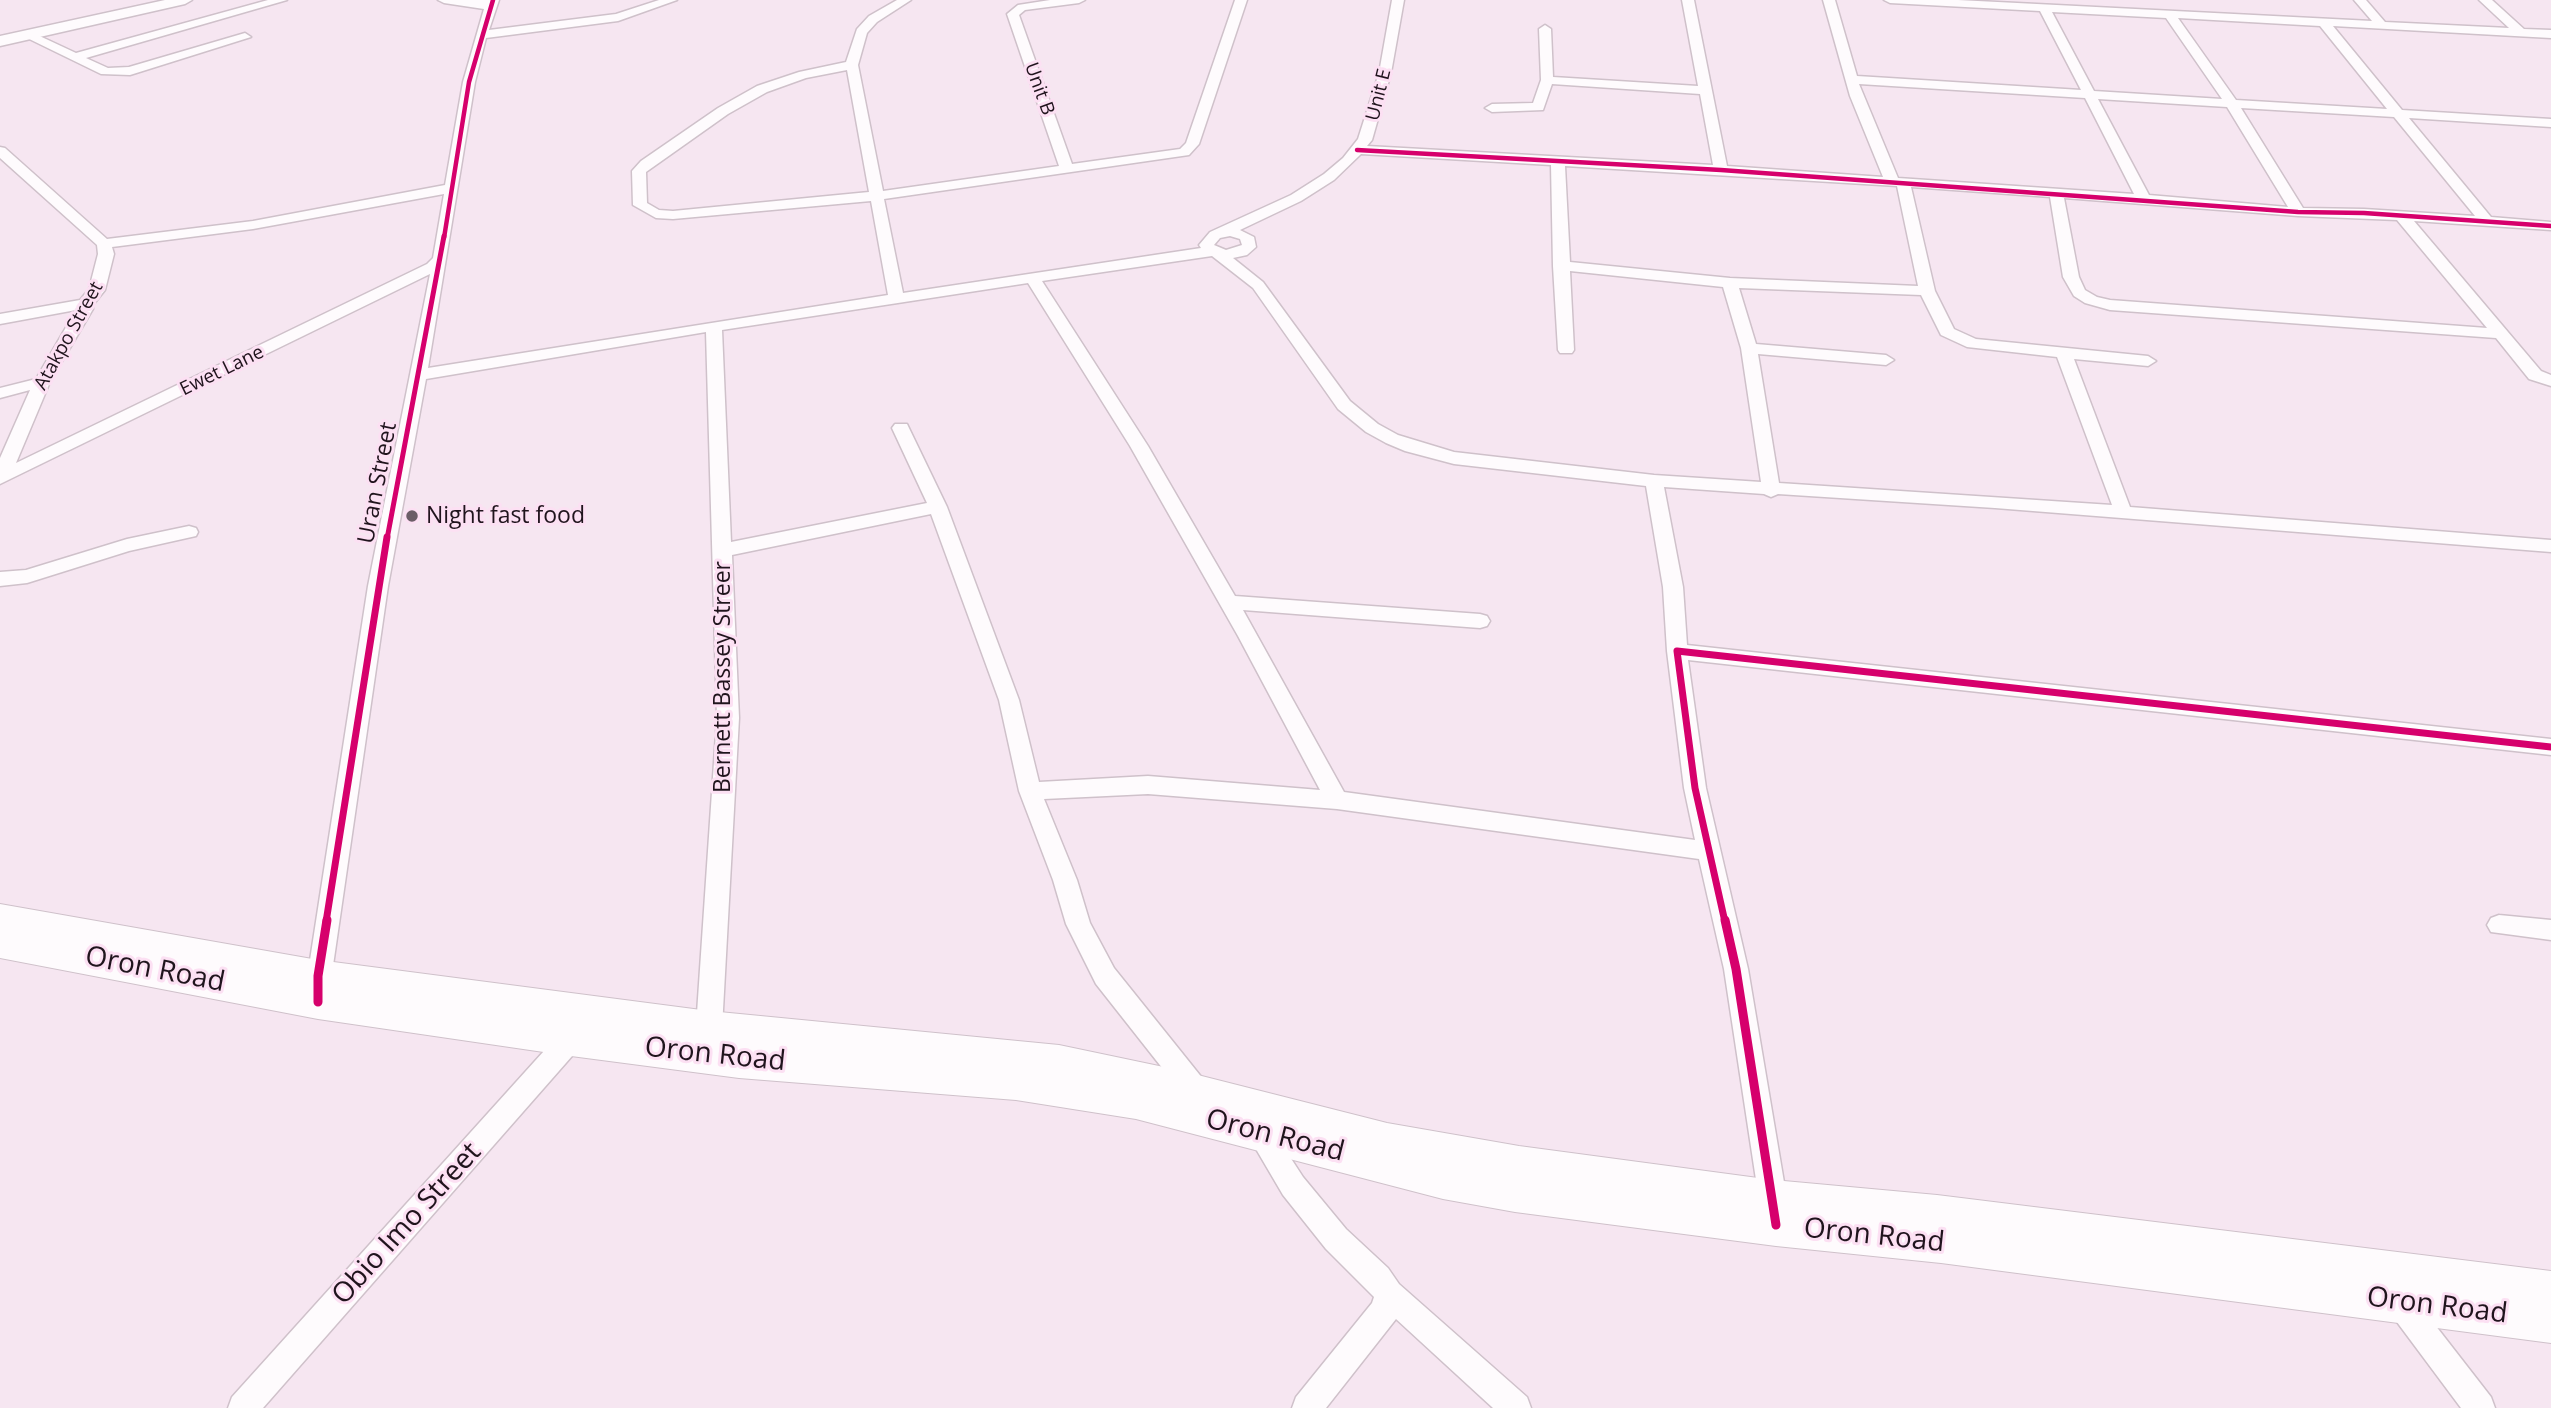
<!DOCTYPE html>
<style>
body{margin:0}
canvas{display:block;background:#f6e6f1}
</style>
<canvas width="2551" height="1408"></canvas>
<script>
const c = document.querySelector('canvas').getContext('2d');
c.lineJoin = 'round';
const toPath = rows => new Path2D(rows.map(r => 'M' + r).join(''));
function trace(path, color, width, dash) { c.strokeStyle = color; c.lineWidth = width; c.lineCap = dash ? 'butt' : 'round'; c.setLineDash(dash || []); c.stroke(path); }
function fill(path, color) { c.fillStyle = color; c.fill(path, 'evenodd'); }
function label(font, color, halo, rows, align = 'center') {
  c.font = font + ' "Open Sans",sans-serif'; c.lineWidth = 6; c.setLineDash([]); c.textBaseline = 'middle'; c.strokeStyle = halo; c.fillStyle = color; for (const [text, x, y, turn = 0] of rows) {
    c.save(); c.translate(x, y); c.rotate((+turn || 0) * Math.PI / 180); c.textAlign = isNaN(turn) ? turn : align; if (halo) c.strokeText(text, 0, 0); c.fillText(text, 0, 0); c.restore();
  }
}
const minor = toPath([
 [268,0,287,0,86,58,108,68,129,67,245,33,251,37,130,75,101,74,21,35,31,32,76,53,268,0],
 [438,0,499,0,489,30,616,14,659,0,677,0,618,21,486,38,475,82,428,368,888,295,871,201,673,219,656,218,633,205,632,171,641,161,718,108,757,86,799,72,846,62,857,29,869,16,897,0,911,0,877,22,867,33,858,65,883,191,1059,166,1007,14,1018,5,1050,0,1085,0,1079,3,1025,10,1019,15,1072,164,1180,149,1186,143,1235,0,1247,0,1199,144,1189,155,884,199,903,293,1201,248,1199,245,1210,232,1291,195,1324,174,1343,158,1358,139,1379,73,1392,0,1404,0,1391,73,1372,140,1367,146,1713,165,1700,94,1552,84,1543,110,1492,112,1485,108,1492,104,1533,103,1541,80,1539,29,1545,25,1551,29,1553,77,1698,86,1682,0,1694,0,1727,166,1883,177,1850,96,1823,0,1835,0,1857,76,2081,90,2040,11,1890,3,1884,0,1958,0,2372,21,2354,0,2366,0,2385,22,2509,28,2479,0,2492,0,2524,29,2551,30,2551,38,2333,26,2402,110,2551,119,2551,127,2409,118,2491,217,2551,222,2551,230,2414,221,2541,371,2551,375,2551,386,2529,379,2496,338,2110,310,2085,303,2074,296,2063,277,2050,197,1911,187,1935,291,1954,329,1976,339,2148,356,2156,361,2148,366,2074,359,2130,507,2551,540,2551,552,1995,508,1778,494,1771,497,1764,494,1664,487,1683,587,1687,645,2551,739,2551,755,1688,660,1706,788,1748,969,1788,1206,1784,1216,1774,1220,1764,1216,1760,1206,1724,969,1699,859,1337,809,1148,794,1044,799,1077,880,1090,923,1114,968,1207,1084,1211,1093,1207,1102,1198,1105,1189,1102,1096,984,1066,924,1053,880,1019,791,999,700,931,514,732,555,739,718,722,1028,718,1036,709,1039,700,1036,696,1028,717,718,706,332,426,379,388,586,330,986,327,994,318,997,309,994,306,986,368,586,430,274,0,484,0,458,30,390,0,398,0,388,36,379,76,310,0,324,0,314,80,300,89,289,98,254,97,245,0,158,0,147,5,148,107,239,253,221,445,185,463,82,484,9,444,3,438,0],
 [2052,12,2166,18,2222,99,2094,91,2052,12],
 [2178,18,2320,26,2387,109,2236,100,2178,18],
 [847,70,869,192,673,211,659,210,647,203,646,172,728,114,767,92,806,78,847,70],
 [1859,84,2085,98,2134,194,1898,178,1859,84],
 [2098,99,2227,107,2288,207,2149,195,2098,99],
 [2241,108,2394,117,2475,216,2364,209,2303,208,2241,108],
 [1361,154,1551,165,1553,266,1558,350,1560,353,1572,353,1574,350,1570,271,1723,287,1741,348,1761,482,1654,475,1454,452,1398,435,1378,424,1350,401,1263,282,1233,258,1247,255,1256,247,1254,237,1240,230,1301,201,1334,180,1361,154],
 [1565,166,1897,186,1918,286,1730,278,1570,262,1565,166],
 [444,194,433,258,427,264,16,463,50,382,93,309,93,305,105,290,114,254,112,247,253,229,444,194],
 [2064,198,2298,216,2397,220,2487,328,2110,300,2097,297,2085,290,2079,277,2064,198],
 [1230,236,1240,239,1242,245,1226,250,1214,245,1220,238,1230,236],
 [1212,256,1253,288,1338,409,1366,432,1386,443,1405,451,1454,464,1646,486,1663,587,1667,651,1684,788,1695,840,1344,792,1243,610,1480,628,1487,626,1490,621,1487,616,1480,614,1235,596,1148,446,1042,281,1212,256],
 [1028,283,1130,446,1238,636,1320,790,1148,776,1039,782,1019,700,947,507,907,424,895,424,892,428,927,503,731,542,722,330,1028,283],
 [1739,288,1921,295,1941,335,1967,347,2057,357,2112,505,1779,483,1758,354,1886,365,1894,360,1886,355,1756,344,1739,288],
 [189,526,196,528,198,532,196,536,129,551,27,583,0,586,0,572,26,570,127,539,189,526],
 [2499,915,2551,920,2551,940,2491,932,2487,925,2491,918,2499,915],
 [571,1028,580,1031,584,1039,580,1047,263,1408,228,1408,232,1397,562,1031,571,1028],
 [1259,1119,1268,1123,1303,1177,1346,1229,1388,1268,1399,1284,1527,1397,1531,1408,1493,1408,1396,1319,1326,1408,1292,1408,1296,1397,1372,1303,1374,1297,1326,1249,1283,1195,1246,1132,1250,1123,1259,1119],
 [2401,1290,2411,1294,2491,1397,2495,1408,2461,1408,2391,1314,2387,1304,2391,1294,2401,1290]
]);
const major = toPath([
 [165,0,192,0,185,4,0,46,0,36,165,0]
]);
const highway = toPath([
 [0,904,318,960,709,1011,1059,1045,1178,1070,1387,1123,1519,1146,1773,1180,1937,1195,2551,1271,2551,1343,1941,1263,1776,1246,1515,1212,1443,1199,1136,1119,1016,1100,739,1078,571,1056,318,1019,0,958,0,904]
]);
trace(minor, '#cfc1ca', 3);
trace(major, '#cfc1ca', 3);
trace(highway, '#cfc1ca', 2);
fill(minor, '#fefbfd');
fill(major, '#fefbfd');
fill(highway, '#fefbfd');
trace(toPath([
 [1357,150,1721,170,2298,212,2364,213,2551,226],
 [444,238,469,82,493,0]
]), '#d6006c', 4.5);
trace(toPath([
 [387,539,444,236]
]), '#d6006c', 5);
trace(toPath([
 [326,922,387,537],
 [1725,922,1695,788,1677,651,2551,747]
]), '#d6006c', 7);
trace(toPath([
 [1725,920,1736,969,1776,1225],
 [318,1002,318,976,327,920]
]), '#d6006c', 9);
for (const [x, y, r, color] of [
 [412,516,7,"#6b5e67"]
]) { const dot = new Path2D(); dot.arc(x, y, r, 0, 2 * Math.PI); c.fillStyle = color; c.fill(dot); trace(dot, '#fce0f3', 2.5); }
label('19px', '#20141d', '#fce0f3', [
 ["Unit B",1039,89,70],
 ["Unit E",1379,95,-76],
 ["Atakpo Street",69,336,-61],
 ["Ewet Lane",222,371,-26]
]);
label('23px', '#20141d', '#fce0f3', [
 ["Uran Street",378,483,-79],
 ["Bernett Bassey Streer",723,677,-90]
]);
label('23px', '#20141d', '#fce0f3', [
 ["Night fast food",426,516]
], 'left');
label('28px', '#20141d', '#fce0f3', [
 ["Oron Road",155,970,11],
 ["Oron Road",715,1055,6],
 ["Oron Road",1275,1136,14],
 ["Obio Imo Street",407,1224,-48],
 ["Oron Road",1874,1236,6],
 ["Oron Road",2437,1306,7]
]);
</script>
